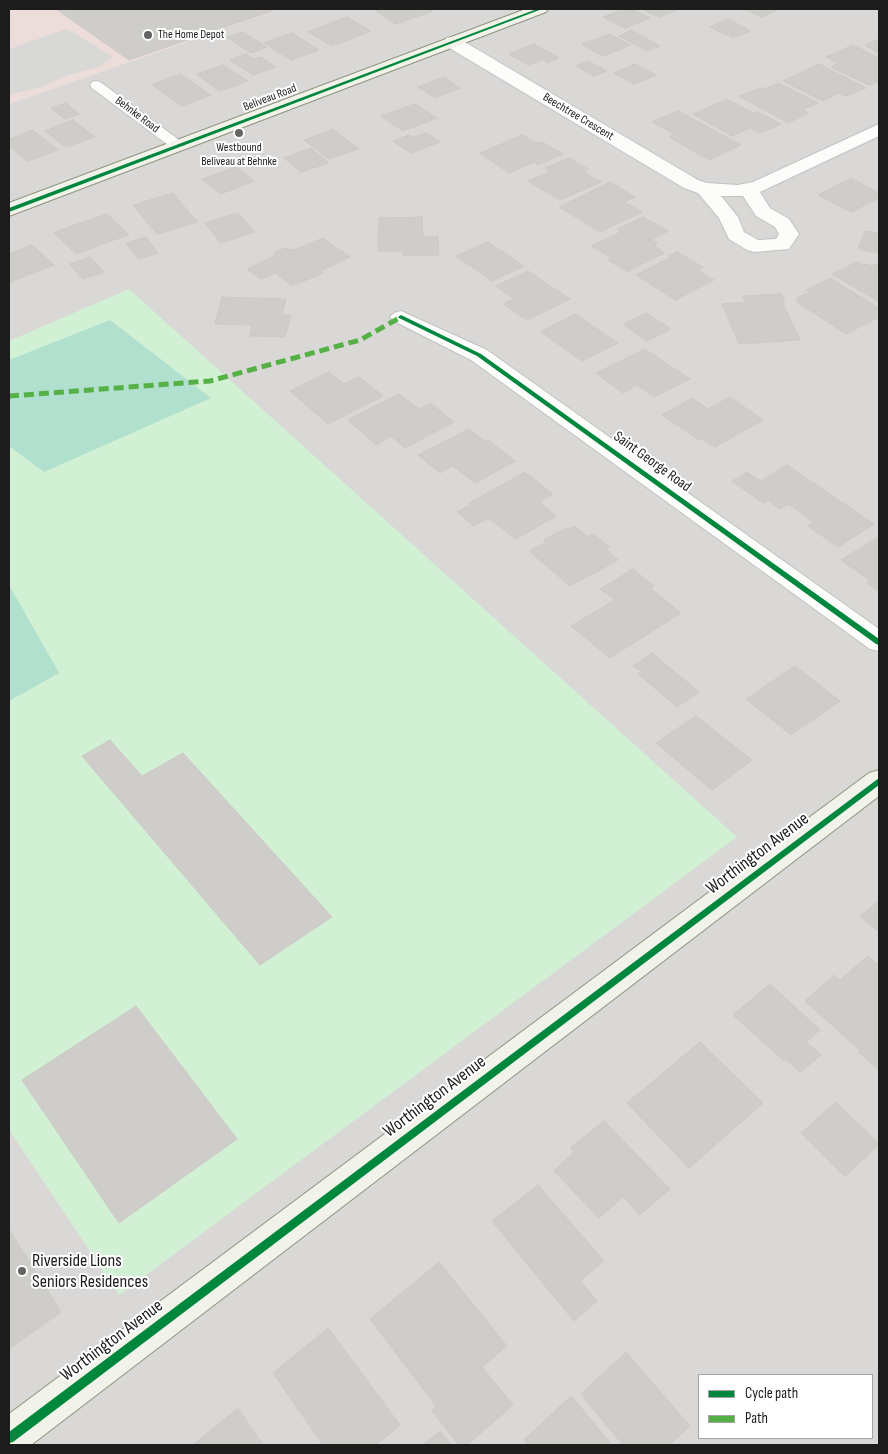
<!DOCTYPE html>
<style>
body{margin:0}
#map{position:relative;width:888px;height:1454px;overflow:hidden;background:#eae9e5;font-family:"Sofia Sans Condensed",sans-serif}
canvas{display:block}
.frame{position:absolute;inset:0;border:10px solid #1c1c1c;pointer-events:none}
.legend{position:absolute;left:698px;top:1374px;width:175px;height:65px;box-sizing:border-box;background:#fff;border:1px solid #a4a4a4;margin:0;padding:6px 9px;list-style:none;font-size:15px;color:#1c1c1c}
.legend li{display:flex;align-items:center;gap:10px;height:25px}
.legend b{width:25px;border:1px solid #a4a4a4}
</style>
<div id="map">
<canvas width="888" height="1454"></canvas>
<div class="frame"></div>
<ul class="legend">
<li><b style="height:6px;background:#00873e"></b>Cycle path</li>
<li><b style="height:6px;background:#55b145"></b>Path</li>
</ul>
</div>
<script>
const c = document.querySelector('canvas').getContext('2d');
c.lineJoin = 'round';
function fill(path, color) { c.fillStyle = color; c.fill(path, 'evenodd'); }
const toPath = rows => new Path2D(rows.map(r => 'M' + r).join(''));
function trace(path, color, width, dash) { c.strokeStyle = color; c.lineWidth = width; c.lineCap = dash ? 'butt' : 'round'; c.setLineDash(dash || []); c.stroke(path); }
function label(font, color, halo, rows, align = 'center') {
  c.font = font + ' "Sofia Sans Condensed",sans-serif'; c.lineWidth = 4; c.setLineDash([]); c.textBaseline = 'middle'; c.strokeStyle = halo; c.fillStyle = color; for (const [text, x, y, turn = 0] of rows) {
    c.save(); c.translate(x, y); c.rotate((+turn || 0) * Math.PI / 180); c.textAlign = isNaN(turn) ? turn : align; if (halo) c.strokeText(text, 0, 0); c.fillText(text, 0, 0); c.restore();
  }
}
fill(toPath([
 [280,9,879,9,879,1445,9,1445,9,104],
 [699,1375,872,1375,872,1438,699,1438]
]), '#d9d8d6');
fill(toPath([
 [9,9,280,9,9,104]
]), '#ecddda');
fill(toPath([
 [67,29,113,57,99,67,68,75,42,87,9,95,9,49]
]), '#d8d8d6');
fill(toPath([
 [129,289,737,837,119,1295,9,1130,9,341]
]), '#d2f0d4');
fill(toPath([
 [110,320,211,398,44,472,9,446,9,360],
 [9,585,59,673,9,701]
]), '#b1e0cf');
const building = toPath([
 [56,9,278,9,129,60,56,9],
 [383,9,429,9,433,11,396,24,376,11,383,9],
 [624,9,632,9,650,18,625,28,603,17,624,9],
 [642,9,679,9,659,17,642,9],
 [744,9,779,9,762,17,744,9],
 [347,17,371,31,332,46,308,32,347,17],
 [728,19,751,31,733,38,710,27,728,19],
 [631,30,660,46,647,51,619,36,631,30],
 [243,32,267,47,251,53,226,37,243,32],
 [292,33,319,50,291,60,264,43,292,33],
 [610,34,631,45,603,56,582,44,610,34],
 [879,39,879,53,865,45,879,39],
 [534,44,559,58,548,63,542,60,528,65,509,54,534,44],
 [853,45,879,58,879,81,869,85,831,67,838,63,826,57,853,45],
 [246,54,254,59,261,57,276,67,253,75,230,60,246,54],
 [588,61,607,71,594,76,576,66,588,61],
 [635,64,656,75,634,84,614,73,635,64],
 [819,64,866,88,846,96,839,93,823,101,783,81,819,64],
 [223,65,248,81,220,91,196,74,223,65],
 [180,74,211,95,182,106,152,85,180,74],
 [444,77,460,88,435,98,418,87,444,77],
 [778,83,818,103,802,110,809,113,788,123,739,96,760,88,764,89,778,83],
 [727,99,755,114,758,112,781,124,761,133,750,128,732,136,693,114,727,99],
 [66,103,79,114,64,119,51,108,66,103],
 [415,104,437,118,403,131,381,116,415,104],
 [678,111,741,145,709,160,669,137,675,134,652,122,678,111],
 [73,120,95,137,66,147,45,131,73,120],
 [333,129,359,149,329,159,304,140,333,129],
 [33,130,58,150,28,161,9,146,9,139,33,130],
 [426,133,440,142,411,153,393,141,409,135,413,137,426,133],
 [523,135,535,142,544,143,563,154,538,165,534,162,509,173,480,153,523,135],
 [311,148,329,163,301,172,284,158,311,148],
 [569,158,588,169,583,172,601,182,560,200,528,181,551,172,545,168,569,158],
 [236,167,254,181,221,194,202,179,236,167],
 [851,178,879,193,879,198,851,212,818,195,851,178],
 [610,182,635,197,624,202,642,212,600,232,559,207,610,182],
 [173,193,197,222,157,234,133,205,173,193],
 [238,213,255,232,221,243,205,223,238,213],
 [107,214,129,235,102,244,80,223,107,214],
 [422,217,423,237,438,236,439,255,403,255,403,251,378,251,379,218,422,217],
 [643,217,668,231,651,240,657,243,654,245,664,253,627,272,608,260,612,258,591,246,621,232,617,229,643,217],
 [80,223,102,244,76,254,54,233,80,223],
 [865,231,879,233,879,253,858,249,865,231],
 [146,237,158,253,139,259,126,243,146,237],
 [323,238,350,257,320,271,323,273,292,286,275,273,261,279,247,269,274,256,275,252,285,248,294,250,323,238],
 [488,242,524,266,492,281,456,256,488,242],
 [32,245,54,265,27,275,9,259,9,254,32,245],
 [677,252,703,267,698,270,714,280,675,300,636,275,671,257,669,256,677,252],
 [90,257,104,272,83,279,69,264,90,257],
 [9,259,27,275,9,283,9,259],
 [857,262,863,265,867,264,871,266,879,263,879,302,832,274,857,262],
 [528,271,570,299,527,320,503,304,514,299,496,286,528,271],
 [830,278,879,308,879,317,846,334,797,302,797,298,805,294,814,295,806,290,830,278],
 [781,294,785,302,782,302,800,340,739,344,722,304,746,302,743,296,781,294],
 [222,297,286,299,282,315,291,316,285,337,250,336,252,325,215,324,222,297],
 [646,313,671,329,647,341,623,324,646,313],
 [575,314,618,343,582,361,541,332,575,314],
 [645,349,690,379,654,397,637,385,623,393,596,373,645,349],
 [329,372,344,384,359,377,383,396,328,424,290,391,329,372],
 [399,394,419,409,430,403,454,422,405,448,391,436,376,445,348,420,399,394],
 [730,397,763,420,715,447,702,439,699,440,662,415,692,398,708,409,730,397],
 [469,429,486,442,488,440,515,461,475,483,453,466,440,473,418,455,469,429],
 [787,465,874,524,838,547,808,526,814,522,789,504,780,509,768,500,763,503,732,481,747,472,761,481,787,465],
 [525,472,553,494,539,502,556,516,516,539,489,518,474,526,457,512,470,505,469,503,525,472],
 [574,526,588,536,593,534,610,547,605,549,618,560,570,586,529,551,546,542,544,540,566,528,568,529,574,526],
 [878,537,879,538,879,592,867,583,870,581,841,560,878,537],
 [633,569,654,586,650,588,681,613,610,658,571,626,615,600,600,589,633,569],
 [652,653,699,692,677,707,638,674,641,671,633,666,652,653],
 [795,666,840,701,791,735,746,699,795,666],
 [696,716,752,760,712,790,656,743,696,716],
 [110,740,142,776,183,753,332,917,260,965,82,756,110,740],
 [879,901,879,932,860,916,879,901],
 [868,956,879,966,879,1070,858,1052,861,1051,805,1001,834,975,840,980,868,956],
 [770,984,820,1030,806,1042,821,1055,800,1072,786,1059,784,1061,733,1015,770,984],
 [136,1006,237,1139,119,1223,22,1080,136,1006],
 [700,1042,763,1103,689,1168,627,1103,700,1042],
 [836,1102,879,1144,845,1177,801,1133,836,1102],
 [604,1121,670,1189,640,1215,623,1197,599,1218,554,1171,574,1152,570,1148,604,1121],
 [538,1185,604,1261,580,1281,597,1301,574,1321,492,1221,538,1185],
 [9,1229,61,1312,9,1349,9,1229],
 [439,1262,507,1346,482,1367,513,1405,467,1445,459,1445,432,1411,436,1406,370,1319,439,1262],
 [328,1328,400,1425,376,1445,323,1445,273,1373,328,1328],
 [626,1352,690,1426,669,1445,623,1445,581,1394,626,1352],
 [571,1396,612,1445,528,1445,524,1440,571,1396],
 [238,1408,263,1445,193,1445,238,1408],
 [440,1431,451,1445,423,1445,440,1431]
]);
fill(building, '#cecdca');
trace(building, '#cdcac6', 1);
const lane = toPath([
 [96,81,100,82,182,142,184,145,182,148,172,148,92,88,90,85,92,82,96,81]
]);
const street = toPath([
 [452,37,458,38,698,180,707,183,738,185,753,182,879,124,879,136,760,192,770,208,789,219,799,234,789,249,754,252,747,250,729,239,719,218,698,193,684,188,446,46,444,42,446,38,452,37],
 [721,196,743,196,756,216,775,227,779,234,776,239,758,240,744,232,738,217,721,196],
 [401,311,487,350,879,629,879,651,870,649,471,360,394,321,390,317,394,313,401,311]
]);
const secondary = toPath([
 [526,9,548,9,546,12,9,216,9,203,526,9],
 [879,770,879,796,31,1445,9,1445,9,1414,869,773,879,770]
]);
trace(lane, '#c3c2c1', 2);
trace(street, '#c3c2c1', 2);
trace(secondary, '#90937e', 2);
fill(lane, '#fcfcfb');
fill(street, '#fcfcfb');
fill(secondary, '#f1f2e9');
trace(toPath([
 [9,396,210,381,360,340,401,317]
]), '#55b145', 5, [10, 5]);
fill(toPath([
 [537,9,542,9,9,212,9,208,537,9],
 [401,315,481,354,879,639,879,645,876,644,477,356,399,318,398,317,401,315],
 [879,778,879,785,13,1442,9,1443,9,1432,879,778]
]), '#00873e');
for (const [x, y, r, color] of [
 [148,35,5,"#646462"],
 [239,133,5,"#646462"],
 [22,1271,5,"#646462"]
]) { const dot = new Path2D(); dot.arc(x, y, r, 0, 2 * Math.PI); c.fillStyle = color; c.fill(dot); trace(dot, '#fff', 2); }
label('12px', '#1c1c1c', '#fff', [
 ["The Home Depot",158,35],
 ["Westbound",239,148,"center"],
 ["Beliveau at Behnke",239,162,"center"]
], 'left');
label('12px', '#1c1c1c', '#fff', [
 ["Beliveau Road",270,98,-21],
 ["Behnke Road",137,115,37],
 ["Beechtree Crescent",578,117,31]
]);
label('15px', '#1c1c1c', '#fff', [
 ["Saint George Road",652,462,36]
]);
label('18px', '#1c1c1c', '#fff', [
 ["Worthington Avenue",758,854,-37],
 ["Worthington Avenue",435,1097,-37],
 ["Worthington Avenue",112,1341,-37]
]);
label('18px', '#1c1c1c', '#fff', [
 ["Riverside Lions",32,1261],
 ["Seniors Residences",32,1282]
], 'left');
</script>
